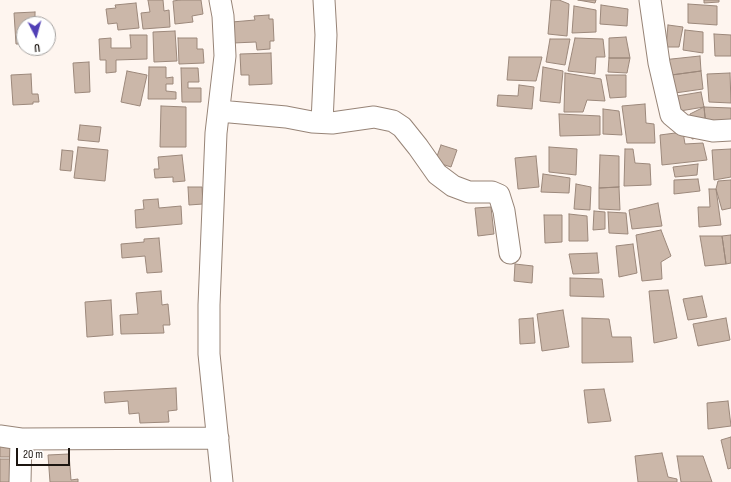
<!DOCTYPE html>
<style>
body{margin:0}
#map{position:relative;width:731px;height:482px;overflow:hidden;background:#fef5ef;font-family:"Sofia Sans Condensed",sans-serif}
canvas{display:block}
.north{position:absolute;left:16px;top:16px;width:40px;height:40px;box-sizing:border-box;background:#fff;border:1px solid #a4a19f;border-radius:50%;rotate:174deg;font-size:11px;font-weight:700;line-height:16px;text-align:center;color:#1c1510}
.north::after{content:'';display:block;margin:auto;width:14px;height:18px;background:#513fb6;clip-path:polygon(50% 0,100% 100%,50% 72%,0 100%)}
.scale{position:absolute;left:16px;top:448px;width:54px;height:18px;box-sizing:border-box;border:2px solid #1c1510;border-top:0;padding-left:5px;font-size:12px;line-height:14px;white-space:nowrap;color:#1c1510;-webkit-text-stroke:3px #fff;paint-order:stroke}
</style>
<div id="map">
<canvas width="731" height="482"></canvas>
<div class="north">U</div>
<div class="scale">20 m</div>
</div>
<script>
const c = document.querySelector('canvas').getContext('2d');
c.lineJoin = 'round';
function fill(path, color) { c.fillStyle = color; c.fill(path, 'evenodd'); }
const toPath = rows => new Path2D(rows.map(r => 'M' + r).join(''));
function trace(path, color, width, dash) { c.strokeStyle = color; c.lineWidth = width; c.lineCap = dash ? 'butt' : 'round'; c.setLineDash(dash || []); c.stroke(path); }
const building = toPath([
 [148,0,163,0,164,11,169,10,170,27,143,29,141,13,150,12,148,0],
 [180,0,201,0,203,14,192,16,193,22,175,24,173,1,180,0],
 [551,0,559,0,569,4,567,36,548,34,551,0],
 [578,0,596,0,595,3,578,0],
 [704,0,719,0,719,2,704,3,704,0],
 [136,3,139,28,118,30,117,23,108,24,106,9,116,8,115,5,136,3],
 [688,4,717,6,717,25,688,23,688,4],
 [601,5,628,9,627,26,600,24,601,5],
 [574,6,596,10,596,32,572,33,574,6],
 [35,12,35,24,24,24,24,44,16,44,14,13,35,12],
 [269,15,269,19,273,19,274,41,270,41,270,49,257,50,256,42,233,43,232,22,255,20,254,16,269,15],
 [668,25,683,27,679,47,666,47,668,25],
 [685,30,703,32,703,53,683,50,685,30],
 [175,31,177,61,154,62,153,32,175,31],
 [714,34,731,35,731,56,715,56,714,34],
 [130,35,147,35,147,59,116,60,116,72,106,73,106,60,100,60,99,39,111,38,111,48,131,48,130,35],
 [626,37,630,58,609,58,609,38,626,37],
 [178,38,197,38,197,49,203,49,204,63,179,64,178,38],
 [575,38,603,39,605,57,596,57,595,74,568,71,575,38],
 [550,39,570,39,565,65,546,62,550,39],
 [271,53,272,84,249,85,249,75,241,75,240,54,271,53],
 [700,56,701,71,664,76,662,60,700,56],
 [509,57,542,57,536,81,507,80,509,57],
 [609,58,630,58,627,73,608,72,609,58],
 [89,62,90,92,75,93,73,63,89,62],
 [149,67,166,67,166,78,173,77,173,84,166,84,166,91,176,92,176,99,148,99,149,67],
 [543,67,563,71,560,103,540,101,543,67],
 [181,68,198,68,199,82,188,82,188,88,201,88,201,102,182,102,181,68],
 [127,71,147,75,140,106,121,102,127,71],
 [701,71,703,89,668,94,664,76,701,71],
 [565,73,601,79,605,101,587,100,583,112,564,112,565,73],
 [730,73,731,103,709,102,707,74,730,73],
 [31,74,32,94,38,94,39,102,33,102,33,104,13,105,11,75,31,74],
 [606,75,626,75,626,97,610,98,606,75],
 [519,85,534,87,532,109,497,106,498,95,518,96,519,85],
 [701,92,704,107,668,113,665,98,701,92],
 [645,104,646,123,654,124,655,143,627,143,622,106,645,104],
 [161,106,186,107,186,147,160,147,161,106],
 [704,107,731,108,731,134,707,136,704,107],
 [704,107,707,136,692,139,690,114,704,107],
 [603,109,619,111,622,135,603,134,603,109],
 [559,114,600,116,600,135,560,136,559,114],
 [80,125,101,127,99,142,78,140,80,125],
 [683,132,685,144,703,143,707,160,662,165,660,135,683,132],
 [441,145,457,150,451,167,435,162,441,145],
 [78,147,108,150,105,181,74,178,78,147],
 [549,147,577,149,576,175,549,172,549,147],
 [625,149,633,149,635,163,650,164,651,185,624,186,625,149],
 [731,149,731,177,714,180,712,150,731,149],
 [62,150,73,151,71,171,60,170,62,150],
 [182,155,185,181,173,182,173,177,155,178,154,169,159,169,158,157,182,155],
 [600,155,619,156,619,187,599,188,600,155],
 [536,156,539,187,518,189,515,158,536,156],
 [698,164,697,175,675,177,673,167,698,164],
 [543,174,570,178,569,193,541,192,543,174],
 [698,179,700,191,674,194,674,180,698,179],
 [731,180,731,208,722,210,716,189,718,181,731,180],
 [576,184,591,187,590,210,574,209,576,184],
 [188,187,202,187,203,204,189,205,188,187],
 [619,187,620,210,599,209,599,188,619,187],
 [709,189,716,189,721,225,699,227,698,207,710,207,709,189],
 [158,199,159,208,181,206,182,224,136,228,135,210,144,209,143,200,158,199],
 [658,203,662,226,632,229,629,210,658,203],
 [491,207,494,234,478,236,475,208,491,207],
 [594,211,605,212,605,229,593,230,594,211],
 [608,212,626,213,628,234,609,233,608,212],
 [569,214,587,216,588,241,569,241,569,214],
 [544,215,562,215,562,242,545,243,544,215],
 [661,230,671,256,661,262,662,279,642,281,636,235,661,230],
 [731,235,731,263,726,264,722,236,731,235],
 [700,236,722,236,726,264,705,266,700,236],
 [159,238,162,272,147,273,145,256,122,258,121,244,144,242,144,239,159,238],
 [633,244,637,273,619,277,616,246,633,244],
 [597,253,599,273,573,274,569,254,597,253],
 [515,264,533,266,532,283,514,281,515,264],
 [570,278,602,279,604,297,570,296,570,278],
 [668,290,677,338,654,343,649,291,668,290],
 [161,291,162,305,168,304,170,325,163,325,164,333,121,334,120,315,138,314,136,293,161,291],
 [702,296,707,317,688,320,683,299,702,296],
 [111,300,113,335,87,337,85,302,111,300],
 [563,310,569,347,542,351,537,314,563,310],
 [533,318,535,343,520,344,519,319,533,318],
 [582,318,609,319,612,337,631,337,633,362,582,363,582,318],
 [726,318,730,340,698,346,693,324,726,318],
 [176,388,177,410,168,411,169,422,140,423,139,413,129,414,128,401,105,403,104,392,176,388],
 [604,389,611,421,588,423,584,390,604,389],
 [728,401,731,426,708,429,707,403,728,401],
 [731,437,731,468,728,469,721,440,731,437],
 [15,442,15,457,0,457,0,443,15,442],
 [662,453,668,477,677,479,677,482,638,482,635,456,662,453],
 [69,454,71,480,78,479,78,482,50,482,48,455,69,454],
 [677,456,703,456,712,482,681,482,677,456],
 [0,459,13,459,19,482,0,482,0,459]
]);
fill(building, '#cbb7a9');
trace(building, '#9c887b', 1);
const street = toPath([
 [220,0,223,16,225,56,216,133,209,305,209,354,222,482],
 [650,0,659,63,671,115,683,125,713,131,731,130],
 [219,111,286,117,312,122,332,123,374,117,393,121,402,127,418,147,437,174,453,186,469,192,492,192,499,195,504,211,510,253],
 [322,122,326,35,324,0],
 [0,436,21,439,218,438],
 [20,482,21,439]
]);
trace(street, '#978477', 23);
trace(street, '#fff', 21);
</script>
